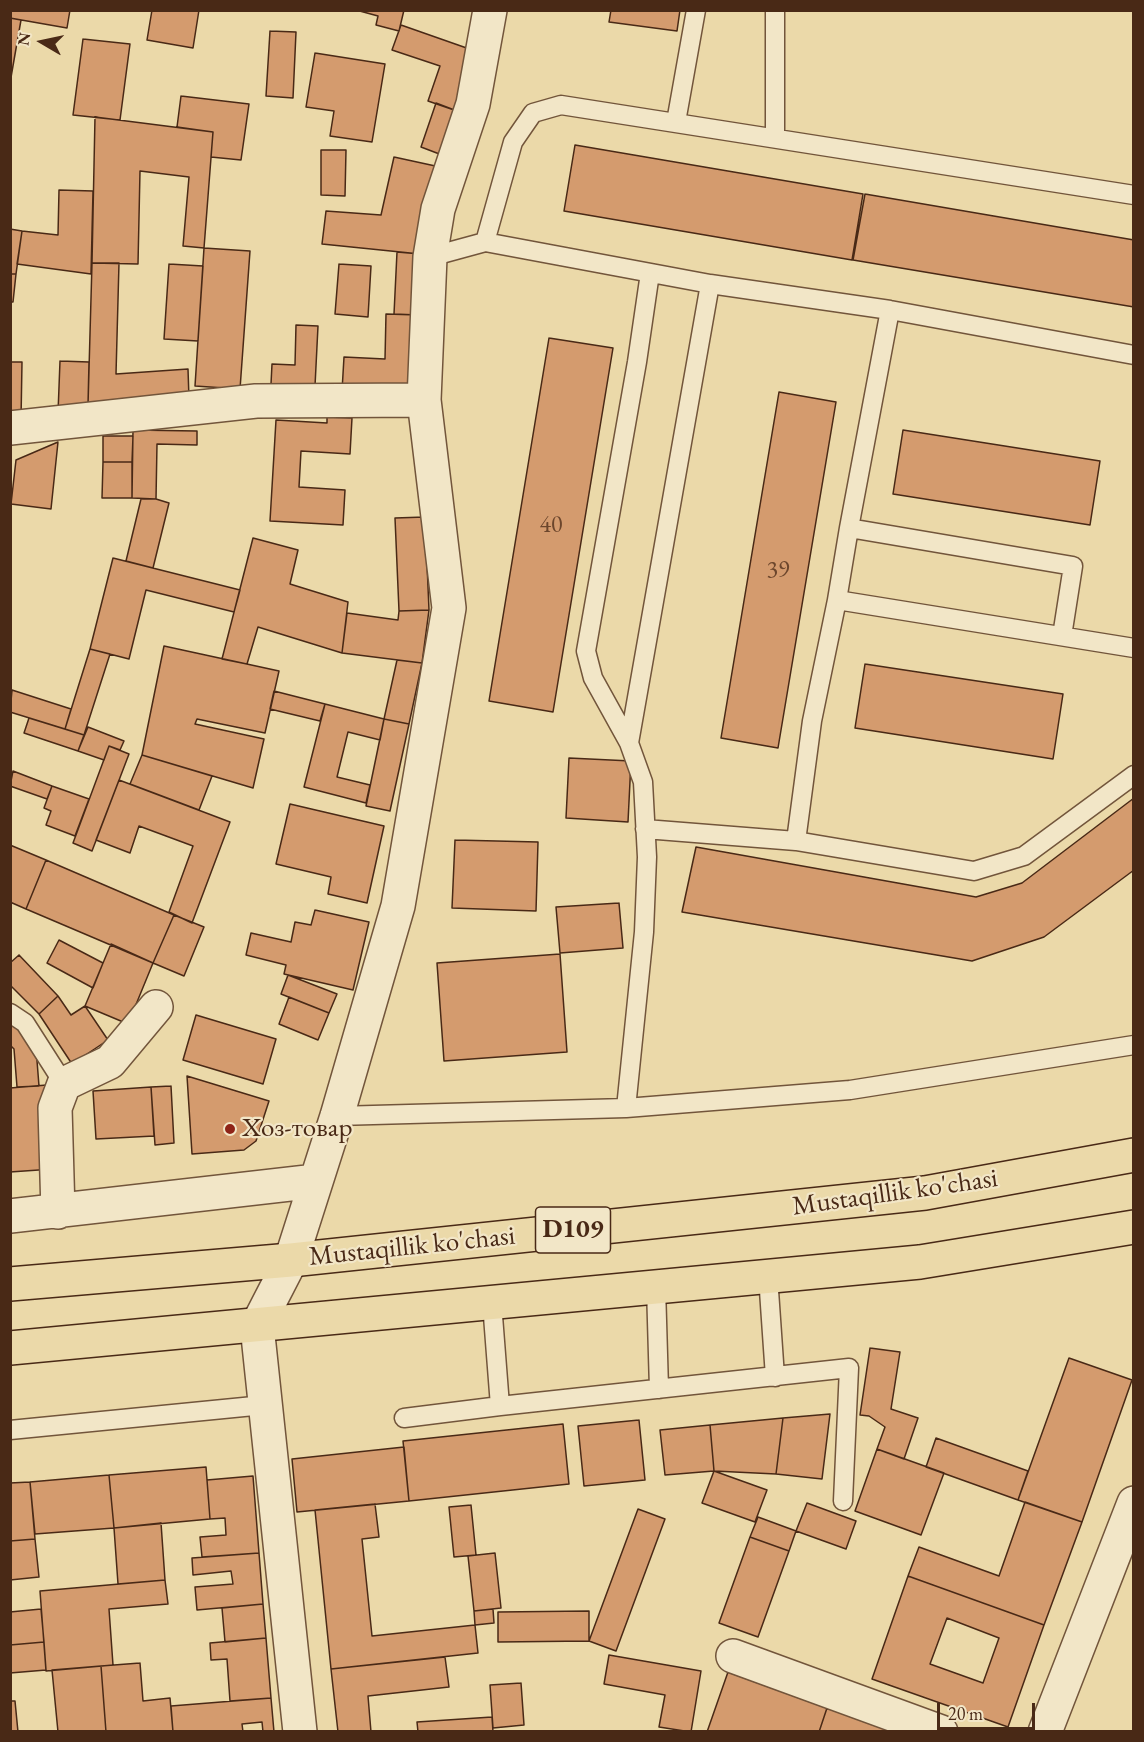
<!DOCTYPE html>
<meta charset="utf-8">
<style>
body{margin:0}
#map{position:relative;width:1144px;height:1742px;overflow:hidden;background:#ebd9a9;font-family:"EB Garamond",serif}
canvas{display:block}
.frame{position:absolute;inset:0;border:12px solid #492916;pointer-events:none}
.north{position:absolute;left:12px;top:12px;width:60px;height:60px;-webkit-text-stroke:4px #f2e6c7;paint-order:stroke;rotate:279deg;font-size:16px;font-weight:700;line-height:24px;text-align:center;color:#492916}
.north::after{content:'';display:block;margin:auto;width:21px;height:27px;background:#492916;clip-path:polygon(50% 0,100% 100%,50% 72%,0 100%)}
.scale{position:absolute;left:937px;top:1703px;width:98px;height:27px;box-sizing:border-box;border:3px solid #492916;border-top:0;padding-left:8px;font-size:18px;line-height:21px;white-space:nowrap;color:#492916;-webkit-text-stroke:4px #f2e6c7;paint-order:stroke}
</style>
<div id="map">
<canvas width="1144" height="1742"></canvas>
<div class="frame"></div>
<div class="north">N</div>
<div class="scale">20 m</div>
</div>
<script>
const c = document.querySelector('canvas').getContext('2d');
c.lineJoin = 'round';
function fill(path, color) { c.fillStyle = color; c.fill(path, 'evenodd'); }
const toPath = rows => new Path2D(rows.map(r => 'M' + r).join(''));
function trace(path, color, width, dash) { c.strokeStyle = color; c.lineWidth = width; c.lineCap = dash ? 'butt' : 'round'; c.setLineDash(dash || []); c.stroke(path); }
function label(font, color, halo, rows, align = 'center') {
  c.font = font + ' "EB Garamond",serif'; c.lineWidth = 4.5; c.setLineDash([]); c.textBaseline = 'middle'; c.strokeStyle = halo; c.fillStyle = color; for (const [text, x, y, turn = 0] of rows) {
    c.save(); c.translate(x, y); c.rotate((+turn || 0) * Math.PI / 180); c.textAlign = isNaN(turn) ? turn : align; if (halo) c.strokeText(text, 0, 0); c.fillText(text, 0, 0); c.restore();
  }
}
const building = toPath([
 [10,10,70,10,67,28,10,18,10,10],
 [152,10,199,10,193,48,147,40,152,10],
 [356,10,404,10,399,31,376,25,378,16,356,10],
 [611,10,680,10,677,31,609,22,611,10],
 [10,18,21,20,10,83,10,18],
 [401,25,478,52,457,111,428,101,440,66,392,50,401,25],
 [270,31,296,32,293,98,266,96,270,31],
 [83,39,130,44,120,120,73,115,83,39],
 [315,53,385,64,372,142,330,136,334,111,306,107,315,53],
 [181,96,249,104,241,160,211,157,213,132,177,127,181,96],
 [436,103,457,111,442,155,421,147,436,103],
 [95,117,213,132,204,248,183,246,189,177,140,171,138,264,92,263,95,117],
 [575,145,863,194,852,260,564,211,575,145],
 [321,150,346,150,345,196,321,195,321,150],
 [394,157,440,167,420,254,322,244,326,211,381,215,394,157],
 [59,190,93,191,91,274,17,264,22,231,58,235,59,190],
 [865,194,1134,240,1134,307,853,260,865,194],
 [10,229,22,231,16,274,10,274,10,229],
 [204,248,250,251,240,389,195,386,204,248],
 [397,252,420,254,418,315,394,314,397,252],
 [92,263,119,263,116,374,188,369,189,399,88,405,92,263],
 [169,264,203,266,198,341,164,339,169,264],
 [339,264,371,266,368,317,335,314,339,264],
 [10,274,16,274,13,302,10,302,10,274],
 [386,314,418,315,414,394,342,391,344,357,385,359,386,314],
 [296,325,318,326,315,386,271,384,272,364,295,365,296,325],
 [549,338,613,348,553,712,489,701,549,338],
 [60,361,89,362,88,405,58,413,60,361],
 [10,362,22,362,21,420,10,420,10,362],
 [779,392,836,402,778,748,721,738,779,392],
 [327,417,352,418,350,454,301,451,299,487,345,490,343,525,270,521,276,420,327,423,327,417],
 [133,430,197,431,197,445,157,444,156,499,132,498,133,430],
 [903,430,1100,461,1090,525,893,494,903,430],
 [103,436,133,436,132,462,103,462,103,436],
 [58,442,51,509,11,504,16,460,58,442],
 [103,462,132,462,132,498,102,498,103,462],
 [141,499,156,499,169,503,153,568,126,561,141,499],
 [425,517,429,610,399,611,395,518,425,517],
 [253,538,298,550,290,584,348,602,342,653,258,627,247,664,222,659,253,538],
 [113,558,240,590,234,612,146,590,129,659,90,649,113,558],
 [429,610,422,663,342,653,347,613,398,620,399,611,429,610],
 [164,646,279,671,265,733,197,719,195,724,264,739,253,788,142,755,164,646],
 [90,649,110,654,84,735,65,729,90,649],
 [397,660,422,663,409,724,384,719,397,660],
 [865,664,1063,694,1053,759,855,728,865,664],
 [12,690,71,709,65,729,10,712,12,690],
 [274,691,325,704,320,721,270,709,274,691],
 [325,704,384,719,380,740,348,732,337,777,370,785,366,803,304,787,325,704],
 [29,718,84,735,78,751,24,733,29,718],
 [384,719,409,724,390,811,366,806,384,719],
 [88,727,124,741,120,750,109,746,104,760,78,751,88,727],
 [109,746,129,754,92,851,73,843,109,746],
 [142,755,212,776,199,810,130,784,142,755],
 [569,758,631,761,628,822,566,818,569,758],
 [13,771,52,786,47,799,10,786,13,771],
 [119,780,230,822,192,923,169,912,193,846,139,826,130,853,96,840,119,780],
 [52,786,89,799,75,836,46,825,51,811,44,808,52,786],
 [1134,798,1134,870,1044,937,972,961,682,912,696,847,976,897,1022,883,1134,798],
 [290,804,384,826,367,903,328,894,331,877,276,864,290,804],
 [455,840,538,842,536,911,452,908,455,840],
 [10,845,46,860,26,909,10,902,10,845],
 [46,860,174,915,153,963,26,909,46,860],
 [619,903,623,948,560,953,556,907,619,903],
 [315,910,369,922,353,990,284,974,286,965,246,955,251,933,291,942,295,922,311,925,315,910],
 [174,915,204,927,184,976,153,963,174,915],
 [59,940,103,963,93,988,47,963,59,940],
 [111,944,153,963,128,1024,85,1006,111,944],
 [560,954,567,1052,444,1061,437,963,560,954],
 [19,955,58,996,39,1014,10,985,10,963,19,955],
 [288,975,337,994,329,1013,281,994,288,975],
 [58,996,71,1015,85,1006,108,1040,72,1064,39,1014,58,996],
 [289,997,329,1013,318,1040,279,1024,289,997],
 [196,1015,276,1039,263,1084,183,1060,196,1015],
 [13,1024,36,1048,39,1086,17,1087,14,1049,10,1045,10,1027,13,1024],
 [187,1076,269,1101,256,1141,244,1150,192,1154,187,1076],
 [47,1085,53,1169,10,1172,10,1088,47,1085],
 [171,1086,174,1143,155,1145,151,1087,171,1086],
 [151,1087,154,1136,96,1139,93,1091,151,1087],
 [870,1348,900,1352,891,1409,918,1418,904,1459,877,1449,885,1427,869,1416,860,1415,870,1348],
 [1069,1358,1132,1380,1082,1522,1018,1500,1069,1358],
 [830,1414,822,1479,776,1474,783,1418,830,1414],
 [783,1418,776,1474,714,1471,710,1425,783,1418],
 [639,1420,645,1480,584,1486,578,1426,639,1420],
 [563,1424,569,1484,409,1501,403,1441,563,1424],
 [710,1425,714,1471,665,1475,660,1430,710,1425],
 [936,1438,1028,1471,1018,1500,926,1467,936,1438],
 [404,1447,409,1501,297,1512,292,1459,404,1447],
 [877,1449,944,1473,921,1535,855,1511,877,1449],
 [206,1467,210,1519,114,1528,109,1475,206,1467],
 [714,1471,767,1490,755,1522,702,1503,714,1471],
 [109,1475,114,1528,35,1534,30,1482,109,1475],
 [253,1476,259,1553,202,1557,200,1537,226,1535,225,1518,210,1519,207,1480,253,1476],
 [30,1482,35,1539,10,1541,10,1483,30,1482],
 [1025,1502,1082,1522,1044,1625,908,1576,919,1547,999,1576,1025,1502],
 [807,1503,856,1521,846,1549,796,1531,807,1503],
 [375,1504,379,1537,362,1539,372,1636,475,1625,478,1653,331,1669,315,1510,375,1504],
 [471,1505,476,1555,454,1557,449,1507,471,1505],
 [638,1509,665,1519,616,1651,589,1641,638,1509],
 [758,1517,796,1531,789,1551,750,1537,758,1517],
 [161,1523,165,1580,118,1584,114,1528,161,1523],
 [750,1537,789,1551,758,1637,719,1623,750,1537],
 [35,1539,39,1577,10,1580,10,1541,35,1539],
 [259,1553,263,1604,197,1610,195,1587,233,1584,231,1571,193,1575,192,1558,259,1553],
 [495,1553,501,1608,474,1611,468,1556,495,1553],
 [908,1576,1044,1625,1008,1727,872,1679,908,1576],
 [947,1618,999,1638,983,1683,930,1664,947,1618],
 [165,1580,168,1604,109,1609,113,1665,46,1671,40,1591,165,1580],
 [263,1604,266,1638,225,1642,222,1608,263,1604],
 [41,1609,44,1642,10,1645,10,1612,41,1609],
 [493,1609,494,1623,475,1625,474,1611,493,1609],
 [589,1611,589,1641,498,1642,498,1612,589,1611],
 [266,1638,271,1698,230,1701,227,1659,211,1660,210,1643,266,1638],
 [44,1642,46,1670,10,1673,10,1645,44,1642],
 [609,1655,701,1671,691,1732,659,1727,665,1695,604,1684,609,1655],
 [445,1657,449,1687,368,1696,371,1732,338,1732,331,1669,445,1657],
 [140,1663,143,1701,170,1698,173,1732,106,1732,101,1666,140,1663],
 [101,1666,106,1732,58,1732,52,1670,101,1666],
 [728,1672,827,1708,819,1732,707,1732,728,1672],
 [521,1683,524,1725,493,1728,490,1685,521,1683],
 [271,1698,274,1732,263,1732,262,1722,242,1724,243,1732,173,1732,171,1706,271,1698],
 [10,1701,15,1701,18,1732,10,1732,10,1701],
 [827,1708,893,1732,819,1732,827,1708],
 [492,1717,493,1732,418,1732,417,1722,492,1717]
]);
fill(building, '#d49b6e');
trace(building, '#492916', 1.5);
const lane = toPath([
 [676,122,696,10],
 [775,138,775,10],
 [485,242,710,284,890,310,1134,355],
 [430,257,485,242,513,142,533,113,561,105,1134,195],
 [849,528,1073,566,1062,636],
 [837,600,1134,648],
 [629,743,710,284],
 [645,829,796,841,812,721,837,600,849,528,890,310],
 [796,841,974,871,1024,856,1134,775],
 [10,1013,25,1023,64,1084],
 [626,1108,644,932,647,857,643,782,629,743,593,678,586,651,637,362,650,273],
 [337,1116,626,1108,850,1090,1134,1045],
 [768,1276,775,1377],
 [656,1287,659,1389],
 [492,1303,500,1406],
 [404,1418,500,1406,849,1368,843,1501],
 [10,1430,264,1405]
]);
const street = toPath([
 [10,428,256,401,424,400],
 [58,1212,55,1108,64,1084,110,1062,156,1007],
 [10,1216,316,1181],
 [733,1656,941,1732],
 [300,1732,257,1326,291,1260,337,1116,398,906,449,608,424,400,430,257,438,209,473,104,490,10],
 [1045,1732,1134,1503]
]);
const primary = toPath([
 [10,1284,291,1260,925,1193,1134,1155],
 [10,1348,920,1262,1134,1227]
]);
trace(lane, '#72553b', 21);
trace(street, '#72553b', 36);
trace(primary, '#492916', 36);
trace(lane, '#f2e6c7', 18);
trace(street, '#f2e6c7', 33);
trace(primary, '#ebd9a9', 33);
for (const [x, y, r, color] of [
 [230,1129,6,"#8f2418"]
]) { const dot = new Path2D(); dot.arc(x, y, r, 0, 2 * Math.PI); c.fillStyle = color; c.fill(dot); trace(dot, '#f2e6c7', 2); }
label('24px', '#6c462c', null, [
 ["40",551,525],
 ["39",778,570]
]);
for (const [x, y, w] of [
 [573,1230,75]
]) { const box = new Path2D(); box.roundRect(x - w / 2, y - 23, w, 46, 4.5); c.fillStyle = '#f2e6c7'; c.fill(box); trace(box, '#492916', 1.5); }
label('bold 26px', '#492916', null, [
 ["D109",573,1230]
]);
label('27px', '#492916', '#f2e6c7', [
 ["Хоз-товар",242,1129]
], 'left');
label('27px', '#492916', '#f2e6c7', [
 ["Mustaqillik ko'chasi",895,1193,-8],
 ["Mustaqillik ko'chasi",412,1247,-6]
]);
</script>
